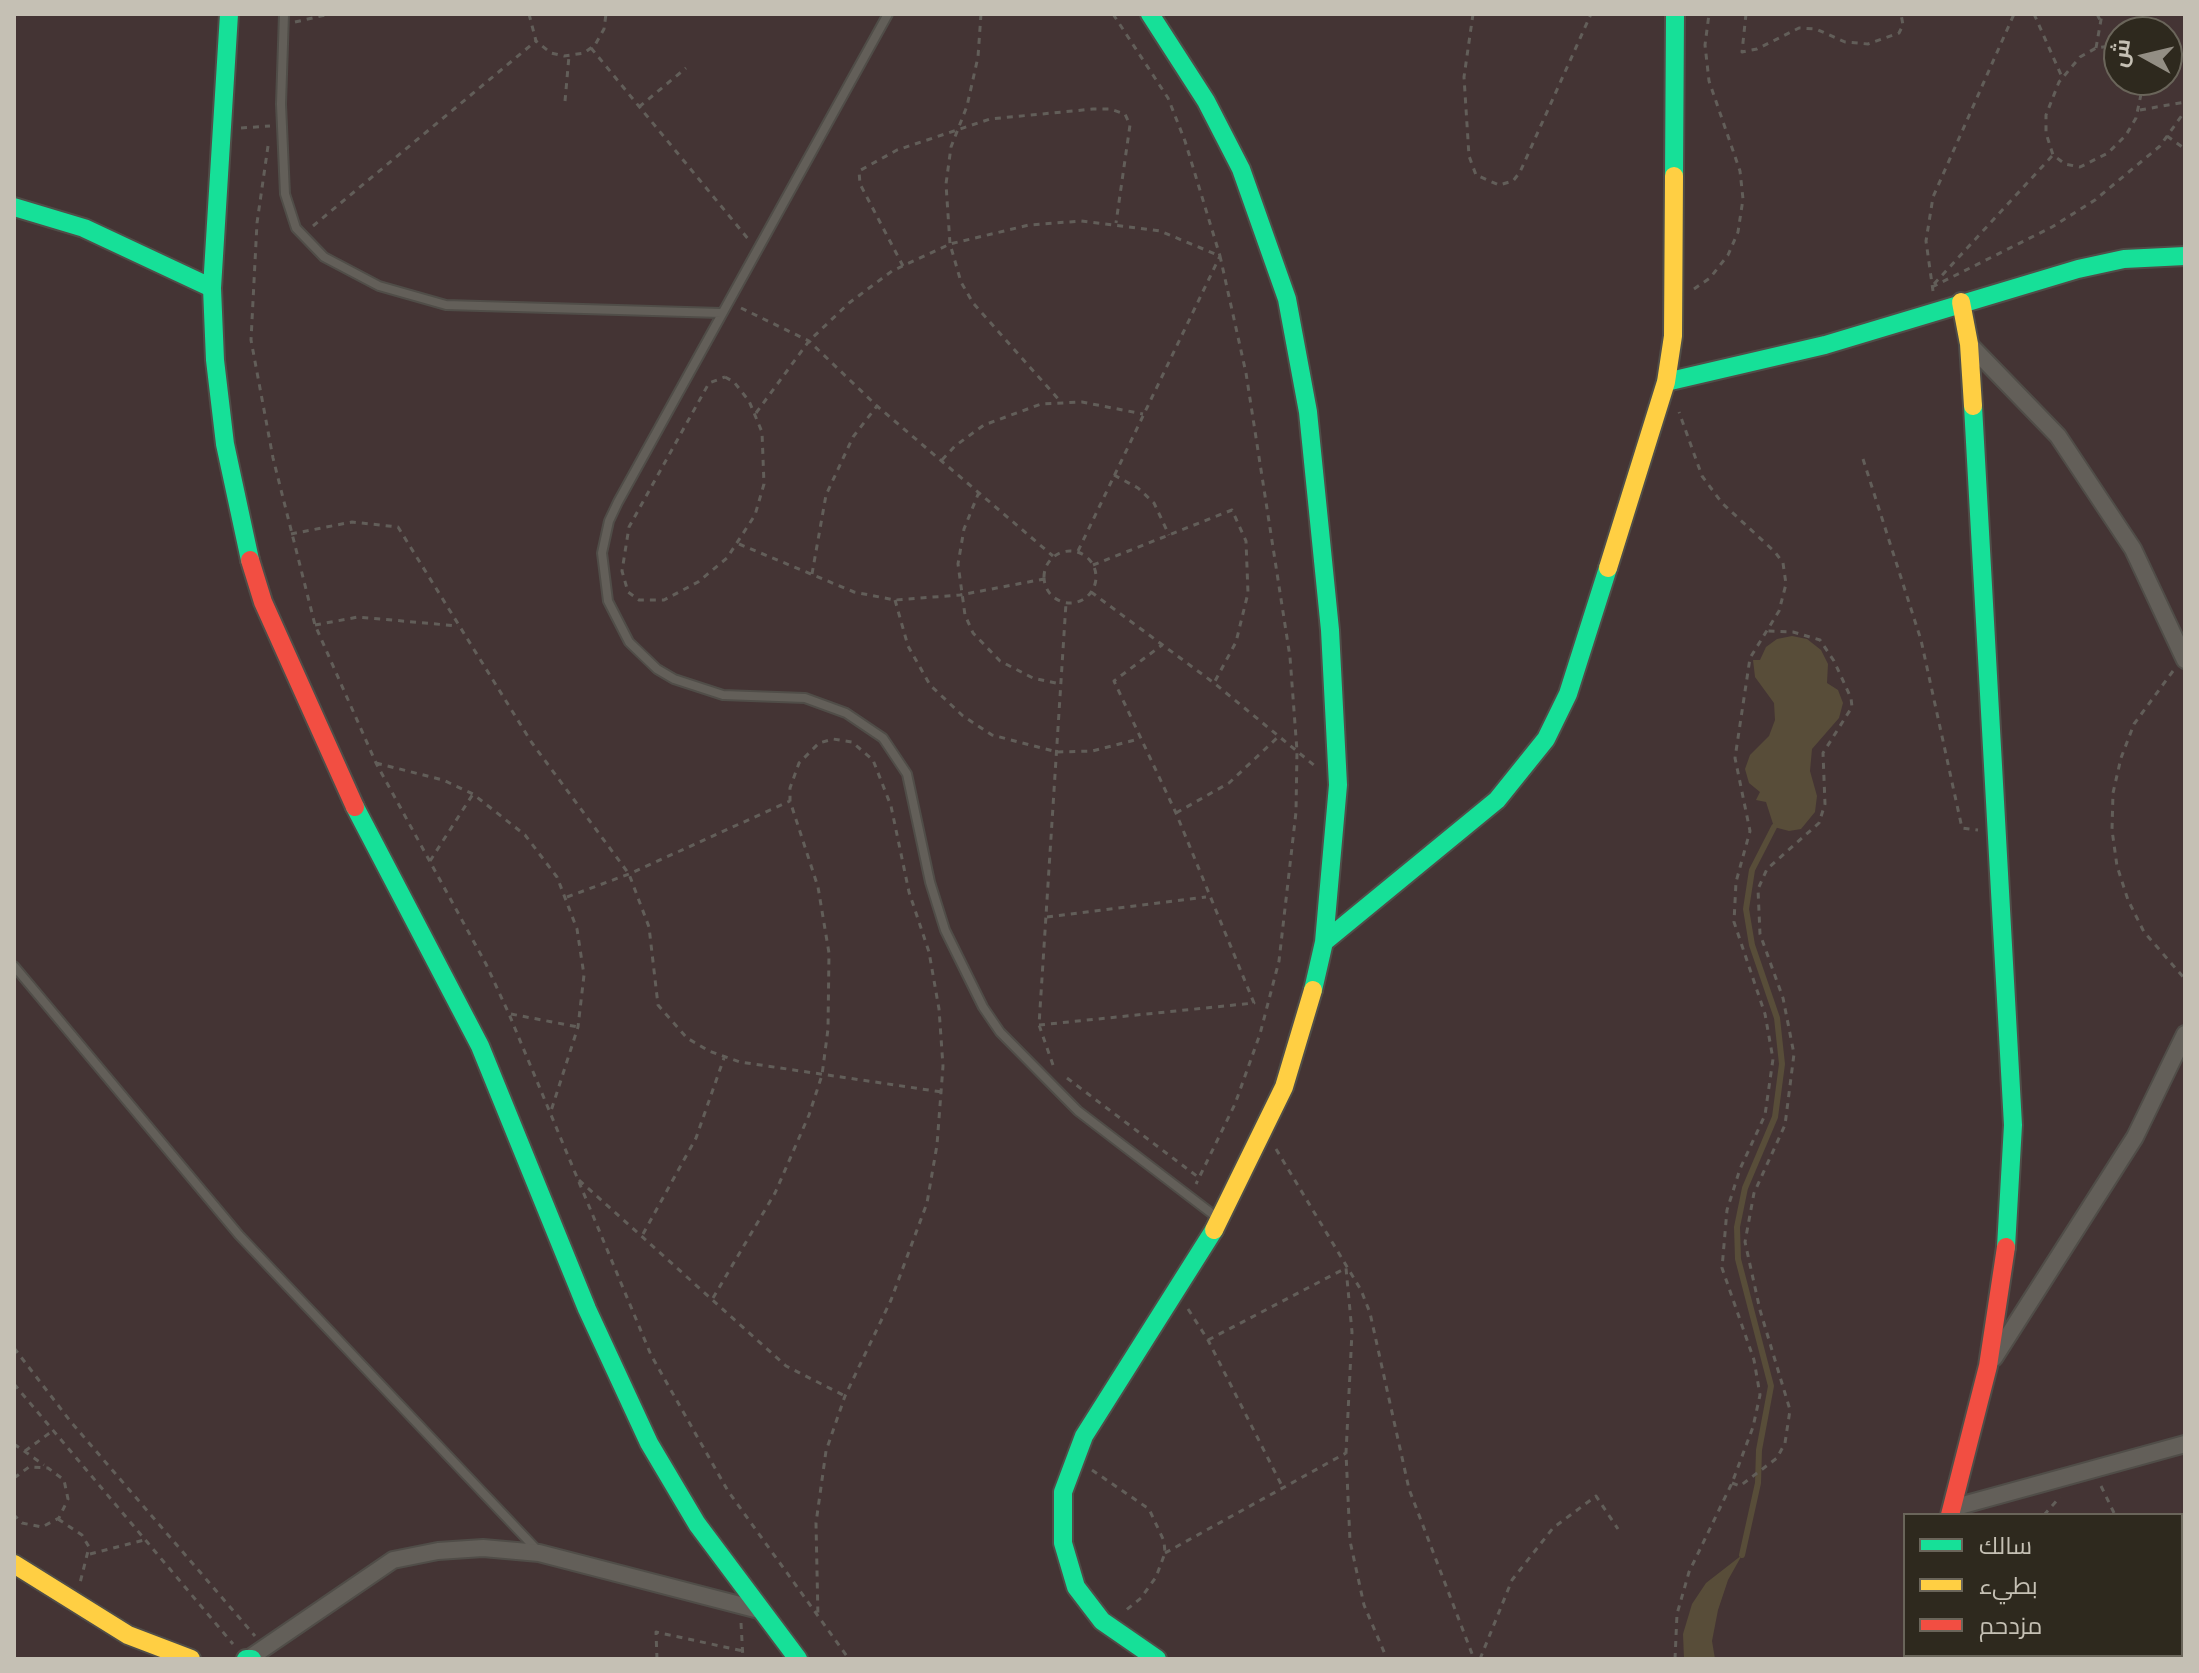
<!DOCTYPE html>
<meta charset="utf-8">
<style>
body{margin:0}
#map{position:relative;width:2199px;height:1673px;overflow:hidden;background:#35312a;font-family:Roboto,Cairo,sans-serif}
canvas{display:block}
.frame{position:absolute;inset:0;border:16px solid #c5c0b4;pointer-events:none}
.legend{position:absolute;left:1903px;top:1513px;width:280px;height:144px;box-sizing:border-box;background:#2e291e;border:2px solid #6a655a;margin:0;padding:10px 14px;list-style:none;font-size:24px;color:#c5c0b4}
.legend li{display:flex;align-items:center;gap:16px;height:40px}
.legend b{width:40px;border:2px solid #6a655a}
.north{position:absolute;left:2103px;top:16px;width:80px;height:80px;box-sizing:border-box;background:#2e291e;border:2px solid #6a655a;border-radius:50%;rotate:278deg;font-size:22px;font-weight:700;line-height:32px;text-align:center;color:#c5c0b4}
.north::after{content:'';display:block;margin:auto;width:28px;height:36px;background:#938e84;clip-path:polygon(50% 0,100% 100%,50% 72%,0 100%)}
</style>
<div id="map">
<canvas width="2199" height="1673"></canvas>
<div class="frame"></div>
<ul class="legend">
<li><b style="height:10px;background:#16e098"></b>سالك</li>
<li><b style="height:10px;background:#ffcf43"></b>بطيء</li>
<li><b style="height:10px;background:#f24e42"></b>مزدحم</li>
</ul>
<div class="north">ش</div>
</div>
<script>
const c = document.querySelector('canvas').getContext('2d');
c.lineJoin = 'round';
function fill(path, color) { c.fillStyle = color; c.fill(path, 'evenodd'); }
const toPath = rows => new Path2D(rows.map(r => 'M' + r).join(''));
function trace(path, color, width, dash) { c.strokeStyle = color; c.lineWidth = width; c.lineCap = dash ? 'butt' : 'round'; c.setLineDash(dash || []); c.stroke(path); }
fill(toPath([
 [14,14,2185,14,2185,1659,14,1659],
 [2119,32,2167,32,2167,80,2119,80],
 [1905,1515,2181,1515,2181,1655,1905,1655]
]), '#443434');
fill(toPath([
 [1792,636,1807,639,1821,650,1828,664,1827,683,1838,690,1843,703,1839,718,1812,749,1810,771,1817,796,1815,812,1801,829,1789,831,1774,827,1766,802,1756,800,1760,792,1749,783,1745,769,1750,755,1769,736,1775,720,1774,703,1755,677,1753,660,1760,660,1766,647,1777,639],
 [1742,1555,1728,1580,1718,1610,1712,1641,1715,1659,1684,1659,1683,1634,1692,1604,1706,1583]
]), '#584d39');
trace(toPath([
 [1742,1555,1758,1483,1759,1450,1771,1386,1738,1259,1737,1227,1745,1188,1775,1117,1782,1064,1777,1018,1752,945,1746,909,1752,870,1774,827]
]), '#584d39', 6);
const lane = toPath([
 [284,14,281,104,285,194,296,228,324,257,379,286,446,305,721,313],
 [888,14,618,502,609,521,602,553,608,601,629,642,657,669,674,679,723,695,805,698,846,713,883,738,907,774,930,882,945,930,983,1007,1000,1032,1078,1111,1219,1219],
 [14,966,239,1235,539,1552]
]);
const street = toPath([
 [1969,344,2058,436,2133,549,2185,660],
 [1994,1358,2135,1137,2185,1034],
 [1952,1508,2185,1444],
 [251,1657,393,1560,438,1551,483,1548,539,1553,759,1610]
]);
const fast = toPath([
 [229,14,212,288,215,360,225,444,250,560],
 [1150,14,1206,101,1241,169,1287,299,1308,412,1330,630,1338,785,1324,942,1313,990],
 [1674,176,1675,14],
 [14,207,84,228,212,288],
 [1666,382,1825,345,2078,269,2124,259,2185,256],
 [1973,406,2013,1125,2006,1247],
 [355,807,480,1046,587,1309,649,1443,697,1524,798,1659],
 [1324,942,1497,800,1546,739,1568,694,1608,568],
 [246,1659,252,1659],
 [1157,1659,1102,1621,1076,1587,1063,1543,1063,1492,1084,1436,1214,1230],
 [1917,1659,1918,1655]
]);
const slow = toPath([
 [1961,302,1969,344,1973,406],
 [1608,568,1666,382,1673,336,1674,176],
 [1214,1230,1284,1087,1313,990],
 [14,1564,128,1635,191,1659]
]);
const jam = toPath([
 [250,560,263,602,355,807],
 [1950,1515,1988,1366,2006,1247]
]);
trace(lane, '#504d48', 12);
trace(street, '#504d48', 20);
trace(fast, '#504d48', 22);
trace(slow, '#504d48', 22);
trace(jam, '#504d48', 22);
trace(toPath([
 [529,14,536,41,551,53,564,56,584,53,595,45,604,29,606,14],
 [981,14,978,57,967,106,951,147,946,184,950,244,961,282,973,303,1060,401],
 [1473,14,1464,77,1469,156,1476,175,1499,185,1513,181,1520,172,1591,14],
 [1746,14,1742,52,1757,49,1799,28,1816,29,1845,42,1868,44,1899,33,1903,25,1901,14],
 [2034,14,2062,77],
 [2097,14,2101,22],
 [295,22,330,14],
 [2119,45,2096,48,2080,57,2059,82,2046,115,2046,133,2053,155,2065,164,2080,167,2108,153,2126,135,2136,118,2144,80],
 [591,48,749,240],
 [2096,48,2102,14],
 [565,101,569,56],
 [639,107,686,68],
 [2140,110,2185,102],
 [241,128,270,126],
 [2167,136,2185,149],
 [268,146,257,223,251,340,273,458,315,625,376,763,486,964,509,1014,651,1355,728,1491,849,1659],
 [313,226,536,41],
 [903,266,860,184,859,171,897,150,990,119,1093,109,1110,109,1125,114,1130,125,1116,223],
 [1934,284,2053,155],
 [1932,287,2052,227,2095,200,2160,146,2185,111],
 [1694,289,1710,278,1728,255,1738,232,1743,199,1740,171,1709,81,1705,45,1709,14],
 [1933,291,1926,241,1933,197,2014,14],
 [741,308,809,341,877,406,1053,556],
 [725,377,734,382,749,401,762,432,764,484,755,515,727,558,698,582,664,600,639,600,628,592,622,571,629,527,709,383,725,377],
 [756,413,809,341,849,303,892,271,950,244,1029,225,1081,221,1160,231,1220,256,1246,373,1290,657,1297,751,1296,812,1279,961,1260,1034,1235,1104,1196,1184],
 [1863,459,1921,640,1962,828,1978,830],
 [942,460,955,446,984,425,1041,404,1082,402,1143,414],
 [1114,475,1138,488,1154,503,1169,535],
 [979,492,964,529,958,564,965,615,973,633,1000,661,1033,678,1060,684],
 [291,534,352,522,398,527,532,743,629,874,649,927,658,1005,687,1038,709,1051,740,1062,942,1092],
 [739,544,854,592,895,600,960,595,1044,579],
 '1044 577a26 26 0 1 1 52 0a26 26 0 1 1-52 0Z',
 [1078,551,1220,256,1185,141,1168,98,1113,14],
 [1093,565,1232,510,1246,541,1248,593,1236,642,1214,683],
 [812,574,826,495,853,437,877,406],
 [1091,592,1214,683,1315,766],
 [895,600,908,646,930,685,963,716,992,735,1057,752,1092,751,1139,739],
 [315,625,358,617,458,626],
 [2173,671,2134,724,2121,758,2113,793,2112,830,2117,866,2128,900,2144,932,2185,979],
 [376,763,443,780,473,794,525,835,557,877,577,929,584,975,578,1027,551,1111],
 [1176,813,1229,783,1278,737],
 [430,861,473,794],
 [567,897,629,874,790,801],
 [1047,917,1206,897],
 [511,1014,578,1027],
 [1039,1025,1254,1003,1176,813,1114,681,1162,645],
 [1053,1065,1039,1025,1066,603],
 [1067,1078,1198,1177],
 [1276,1149,1361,1290,1370,1313,1409,1489,1474,1659],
 [579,1180,786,1366,845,1396],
 [643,1234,696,1138,724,1058],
 [713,1298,775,1193,809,1115,822,1075,828,1029,829,953,818,887,790,801,790,788,799,763,819,743,833,739,852,742,873,760,891,806,909,892,929,952,939,1009,943,1066,937,1145,927,1203,891,1300,845,1396,826,1451,816,1523,818,1618],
 [1188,1309,1208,1340,1282,1486],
 [1208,1340,1346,1268,1352,1332,1346,1453,1350,1541,1364,1605,1387,1659],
 [14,1348,71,1422,255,1636],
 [14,1384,233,1644],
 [14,1444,44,1465],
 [25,1451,51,1432],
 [1092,1470,1149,1509,1164,1541,1165,1553,1156,1577,1141,1598,1125,1611],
 [14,1478,29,1467,48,1468,64,1480,68,1499,59,1518,42,1527,22,1523,14,1515],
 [1732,1483,1740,1486,1777,1458,1785,1443,1790,1410,1760,1310,1745,1242,1754,1193,1785,1125,1794,1054,1783,998,1760,934,1758,889,1767,869,1819,823,1825,804,1823,753,1852,707,1851,698,1834,661,1820,640,1793,632,1766,631],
 [2101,1486,2115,1515],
 [2044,1515,2060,1497],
 [58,1519,82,1535,89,1547,80,1583],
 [1165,1553,1346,1453],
 [90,1554,144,1540],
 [2181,1579,2185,1577],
 [741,1623,743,1659],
 [657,1659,656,1632,743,1651],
 [1480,1659,1512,1580,1553,1528,1596,1496,1618,1529],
 [1675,1659,1677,1614,1689,1572,1732,1483,1753,1427,1760,1395,1754,1360,1722,1268,1727,1210,1740,1169,1765,1115,1773,1059,1765,1014,1734,922,1736,882,1750,831,1735,758,1750,658,1779,611,1786,584,1783,563,1775,552,1722,503,1702,476,1679,412],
 [1966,1659,1966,1655],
 [2090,1659,2092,1655]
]), '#625e59', 3, [6, 6]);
trace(lane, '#635f59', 8);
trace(street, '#635f59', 16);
trace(fast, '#16e098', 18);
trace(slow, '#ffcf43', 18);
trace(jam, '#f24e42', 18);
</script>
